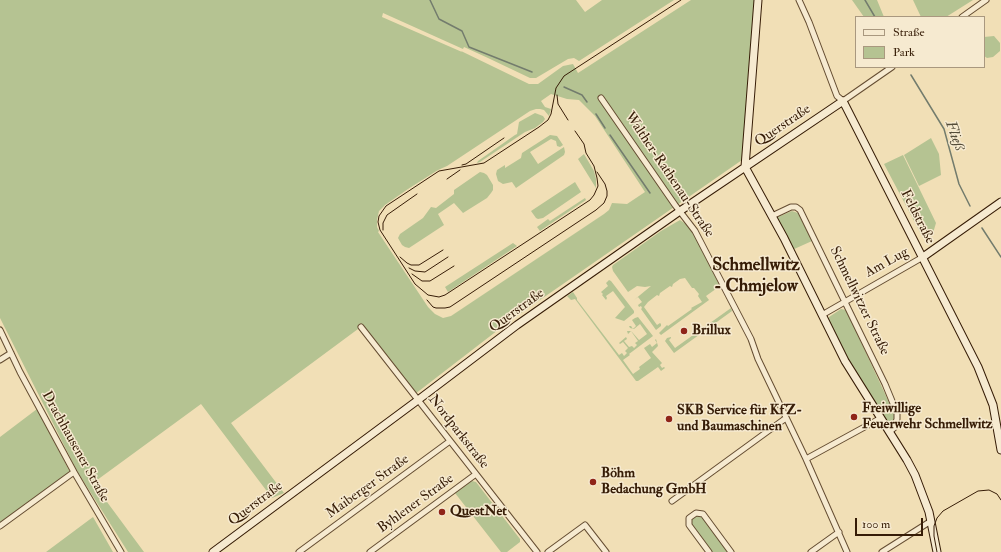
<!DOCTYPE html>
<meta charset="utf-8">
<style>
body{margin:0}
#map{position:relative;width:1001px;height:552px;overflow:hidden;background:#f1dfb6;font-family:"IM FELL Double Pica",serif}
canvas{display:block}
.legend{position:absolute;left:855px;top:16px;width:130px;height:52px;box-sizing:border-box;background:#f6ead0;border:1px solid #a9987f;margin:0;padding:5px 7px;list-style:none;font-size:12px;color:#361c06}
.legend li{display:flex;align-items:center;gap:8px;height:20px}
.legend b{width:20px;border:1px solid #a9987f}
.scale{position:absolute;left:855px;top:518px;width:68px;height:18px;box-sizing:border-box;border:2px solid #361c06;border-top:0;padding-left:5px;font-size:12px;line-height:14px;white-space:nowrap;color:#361c06;-webkit-text-stroke:3px #f6ead0;paint-order:stroke}
</style>
<div id="map">
<canvas width="1001" height="552"></canvas>
<ul class="legend">
<li><b style="height:5px;background:#f6ead0"></b>Straße</li>
<li><b style="height:11px;background:#b5c392"></b>Park</li>
</ul>
<div class="scale">100 m</div>
</div>
<script>
const c = document.querySelector('canvas').getContext('2d');
c.lineJoin = 'round';
function fill(path, color) { c.fillStyle = color; c.fill(path, 'evenodd'); }
const toPath = rows => new Path2D(rows.map(r => 'M' + r).join(''));
function trace(path, color, width, dash) { c.strokeStyle = color; c.lineWidth = width; c.lineCap = dash ? 'butt' : 'round'; c.setLineDash(dash || []); c.stroke(path); }
function label(font, color, halo, rows, align = 'center') {
  c.font = font + ' "IM FELL Double Pica",serif'; c.lineWidth = 3; c.setLineDash([]); c.textBaseline = 'middle'; c.strokeStyle = halo; c.fillStyle = color; for (const [text, x, y, turn = 0] of rows) {
    c.save(); c.translate(x, y); c.rotate((+turn || 0) * Math.PI / 180); c.textAlign = isNaN(turn) ? turn : align; if (halo) c.strokeText(text, 0, 0); c.fillText(text, 0, 0); c.restore();
  }
}
fill(toPath([
 [0,0,576,0,585,12,602,0,674,0,579,61,574,58,568,59,536,78,530,78,488,58,464,47,463,49,383,13,382,17,462,52,461,51,529,84,538,84,563,66,573,64,578,73,691,0,755,0,742,160,511,320,415,394,360,323,358,329,231,423,284,493,272,498,201,404,93,483,144,552,128,552,77,471,0,318],
 [551,94,567,99,579,100,595,116,645,192,627,204,612,203,609,210,604,214,451,316,443,318,435,314,428,307,378,232,379,231,377,227,377,220,379,211,385,205,408,189,438,170,447,166,530,111,536,109,540,109,544,110,549,116,551,109,545,107,541,101],
 [852,0,877,0,884,17,864,17],
 [913,0,973,0,946,17,921,17],
 [994,36,1000,43,1000,51,993,57,987,58,984,56,984,37],
 [535,113,543,116,545,119,543,122,535,128,525,132,480,162,477,163,478,161,515,135,517,134,519,122],
 [550,135,557,136,563,145,560,147,557,146,556,141,551,139,530,152,538,164,564,147,565,152,564,155,516,188,512,182,503,184,498,181,496,174,497,170,505,165,505,168,521,158,522,153],
 [931,138,939,154,941,175,919,186,904,155],
 [584,154,594,171,596,179,596,188,578,159],
 [903,155,936,223,933,233,923,238,884,164],
 [480,172,484,173,487,175,493,185,493,190,491,193,487,198,463,213,454,203,438,214,444,225,409,248,405,247,402,245,398,238,400,234,423,218,431,207,436,208,454,194,454,190],
 [575,182,581,192,543,218,538,219,536,218,531,211],
 [585,198,586,200,540,231,537,227,548,219,550,221],
 [792,211,798,213,812,241,792,250,777,220,778,217],
 [680,220,686,224,692,231,720,286,706,296,709,300,661,335,659,333,667,325,668,326,692,309,691,308,702,302,698,296,699,294,694,288,692,288,685,278,680,279,673,284,672,287,670,286,660,293,659,296,657,295,648,302,644,307,657,325,660,323,661,324,661,326,656,330,641,309,642,308,641,306,639,307,638,305,642,302,638,297,634,300,651,286,645,287,637,286,628,292,613,271,612,267,613,265,661,231],
 [513,243,517,246,448,292,445,287],
 [609,280,611,281,634,311,634,313,624,321,615,318,625,307,613,291,606,296,607,298,606,300,602,295,603,294,601,292,608,286,606,283],
 [573,292,577,298,577,300,619,355,622,353,624,356,627,353,625,351,628,348,623,342,620,344,619,343,626,337,627,339,624,341,629,347,632,346,634,348,637,345,635,343,638,341,631,331,628,334,627,331,631,331,632,332,639,340,647,334,640,324,634,329,630,328,629,326,631,326,633,329,636,326,632,320,635,318,638,317,653,336,629,354,630,355,623,360,633,374,640,369,639,367,651,358,644,348,650,344,652,347,657,343,655,340,656,339,658,346,652,352,662,363,660,365,662,368,664,367,665,368,661,371,658,367,638,381,636,381,575,299,571,300,567,296],
 [731,308,732,311,674,353,665,341,667,338,671,337,671,338,669,340,675,348],
 [841,309,846,310,894,413,895,418,894,424,890,427,847,359,827,321,829,317],
 [37,409,70,472,0,523,0,437],
 [472,481,476,482,520,539,520,542,507,552,501,552,455,493],
 [696,515,702,517,728,552,710,552,691,525,691,520],
 [93,517,113,552,46,552]
]), '#b5c392');
trace(toPath([
 [430,0,439,19,462,31,469,47,532,72],
 [865,0,875,17],
 [911,75,944,129,959,184,970,206],
 [564,87,582,95,587,102],
 [596,114,605,128],
 [610,135,650,193],
 [982,228,1001,257]
]), '#737c6d', 1.5);
const street = toPath([
 [799,0,809,22,837,96,843,101,892,67],
 [962,17,986,0],
 [601,98,675,205,695,231,751,339,758,359,806,459,847,552],
 [772,216,791,207,796,207,800,210,885,384,897,413,897,419,894,428,889,432],
 [822,315,923,257],
 [361,327,537,552],
 [0,330,20,372,74,472,121,552],
 [0,360,11,353],
 [806,459,881,418],
 [672,501,786,418],
 [0,526,74,472],
 [299,552,450,441],
 [370,552,476,474],
 [548,552,585,525,606,552],
 [709,552,689,525,689,518,696,513,703,514,731,552],
 [811,552,839,532],
 [882,552,931,521]
]);
const secondary = toPath([
 [758,0,745,167,784,238,845,361,907,460,915,475,929,512,937,552],
 [923,257,1001,202],
 [213,552,418,400,517,325,680,211,843,101,978,367,993,405,1001,450]
]);
trace(street, '#654d32', 7);
trace(secondary, '#361c06', 9);
trace(street, '#f6ead0', 5);
trace(secondary, '#f6ead0', 7);
trace(toPath([
 [557,95,558,104,568,120],
 [575,131,584,144,586,153,594,166,597,178,598,186,594,195,590,200,445,295,439,297,428,295,415,284,380,230,378,222,379,216,386,206,439,171,484,163,539,127,548,120,551,114,556,88,564,76,681,0],
 [462,165,466,164,504,138],
 [447,179,460,170],
 [383,230,383,223,387,215,417,194],
 [400,257,407,263,411,265,419,265,443,250],
 [409,268,415,271,425,272,448,257],
 [412,274,422,281,430,281,454,266],
 [427,300,433,307,436,308,445,308,450,307,596,210,604,203,607,196,607,191,605,184,597,172],
 [937,552,934,536,934,526,937,518,943,511,978,491,989,490,997,494,1001,500]
]), '#361c06', 1);
for (const [x, y, r, color] of [
 [684,331,4,"#8f2418"],
 [854,417,4,"#8f2418"],
 [669,419,4,"#8f2418"],
 [593,482,4,"#8f2418"],
 [442,512,4,"#8f2418"]
]) { const dot = new Path2D(); dot.arc(x, y, r, 0, 2 * Math.PI); c.fillStyle = color; c.fill(dot); trace(dot, '#f6ead0', 1.5); }
label('14px', '#361c06', '#f6ead0', [
 ["Querstraße",783,126,-34],
 ["Walther-Rathenau-Straße",669,175,56],
 ["Feldstraße",917,217,63],
 ["Am Lug",887,263,-29],
 ["Schmellwitzer Straße",859,301,64],
 ["Querstraße",517,311,-36],
 ["Nordparkstraße",458,432,52],
 ["Drachhausener Straße",75,447,61],
 ["Maiberger Straße",368,487,-36],
 ["Querstraße",256,504,-37],
 ["Byhlener Straße",416,504,-36]
]);
label('bold 14px', '#361c06', '#f6ead0', [
 ["Brillux",692,331],
 ["Freiwillige",862,409],
 ["Feuerwehr Schmellwitz",862,425],
 ["SKB Service für KfZ-",677,411],
 ["und Baumaschinen",677,427],
 ["Böhm",601,474],
 ["Bedachung GmbH",601,490],
 ["QuestNet",450,512]
], 'left');
label('italic 15px', '#544c39', '#f6ead0', [
 ["Fließ",954,136,70]
]);
label('bold 18px', '#361c06', '#f6ead0', [
 ["Schmellwitz",756,266],
 ["- Chmjelow",756,287]
]);
</script>
